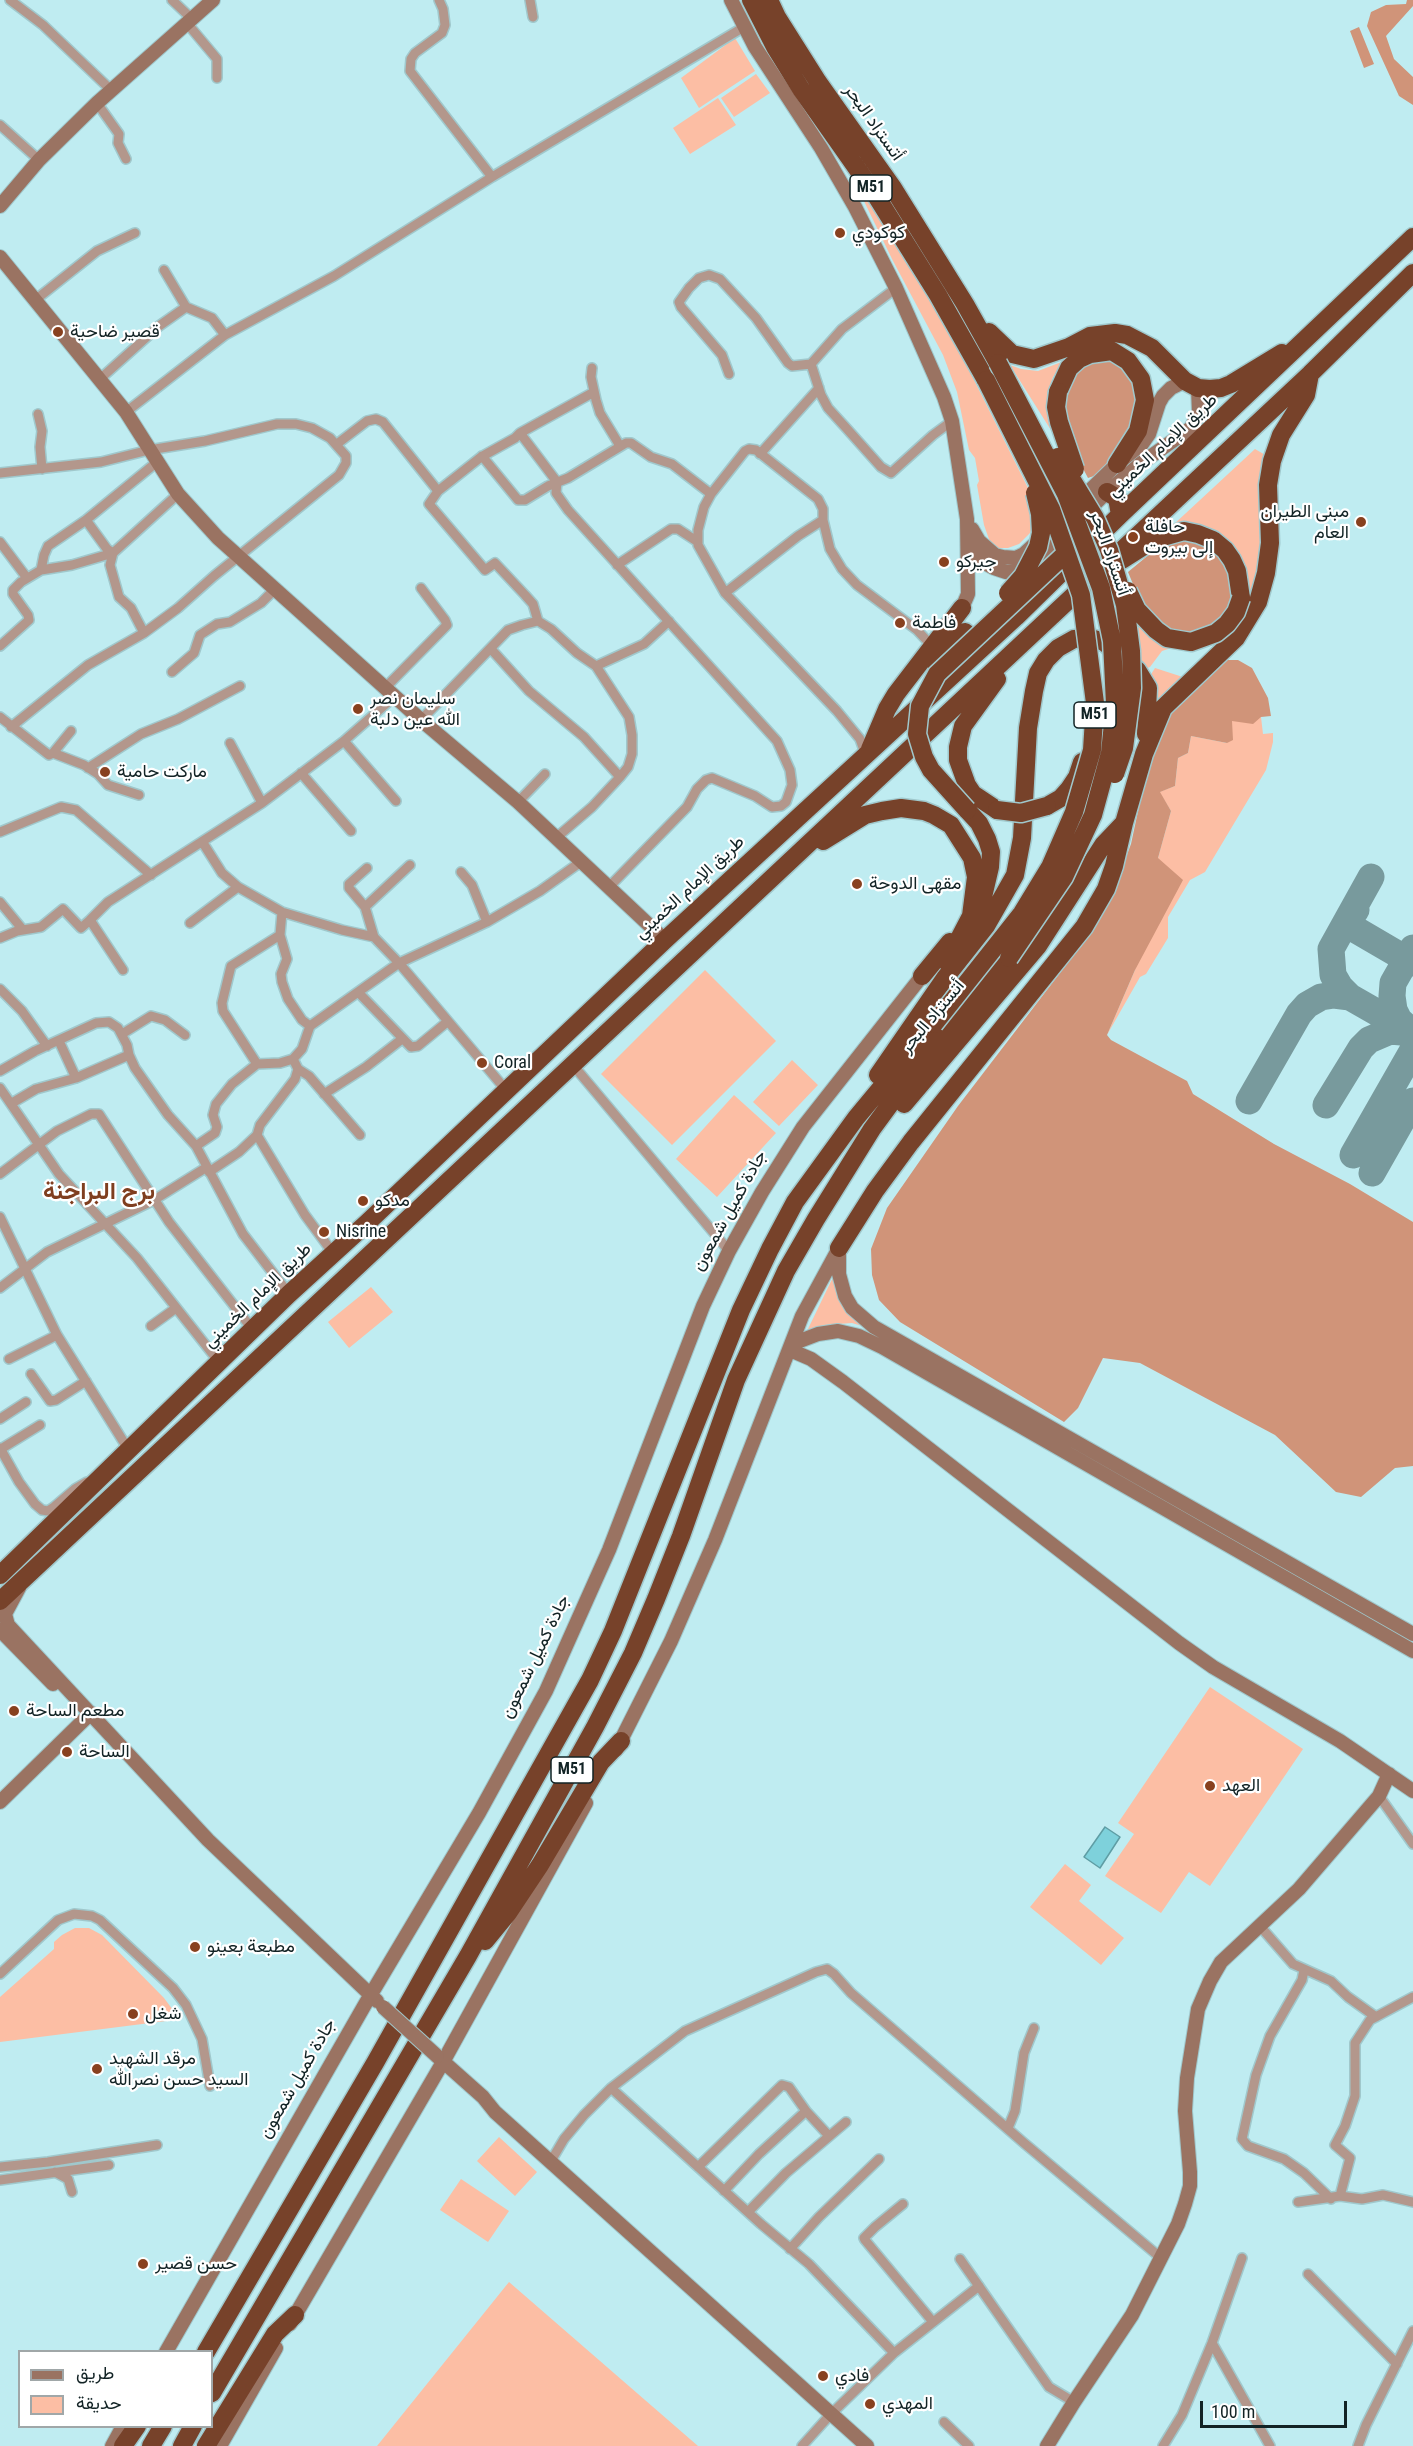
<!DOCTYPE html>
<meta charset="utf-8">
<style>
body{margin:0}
#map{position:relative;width:1413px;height:2446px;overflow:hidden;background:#bfecf1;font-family:"Roboto Condensed",Vazirmatn,sans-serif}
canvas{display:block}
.legend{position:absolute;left:18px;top:2350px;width:195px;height:78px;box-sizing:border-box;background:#fff;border:2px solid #a0a7a8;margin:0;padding:8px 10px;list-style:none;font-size:18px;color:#122325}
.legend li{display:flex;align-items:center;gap:12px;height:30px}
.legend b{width:30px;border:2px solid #a0a7a8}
.scale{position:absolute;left:1200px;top:2401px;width:147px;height:27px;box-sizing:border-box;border:3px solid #122325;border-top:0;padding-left:8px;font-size:18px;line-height:21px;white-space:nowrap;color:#122325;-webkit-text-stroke:4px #fff;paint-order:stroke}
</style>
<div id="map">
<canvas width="1413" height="2446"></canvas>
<ul class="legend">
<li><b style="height:8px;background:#9a7362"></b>طريق</li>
<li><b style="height:16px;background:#fcbea4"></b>حديقة</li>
</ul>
<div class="scale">100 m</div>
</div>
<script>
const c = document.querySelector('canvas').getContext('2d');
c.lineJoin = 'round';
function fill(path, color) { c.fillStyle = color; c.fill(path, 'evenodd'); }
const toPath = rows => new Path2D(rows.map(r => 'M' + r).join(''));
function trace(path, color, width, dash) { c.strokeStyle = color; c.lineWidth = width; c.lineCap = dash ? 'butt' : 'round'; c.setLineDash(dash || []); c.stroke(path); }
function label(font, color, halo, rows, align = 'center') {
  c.font = font + ' "Roboto Condensed",Vazirmatn,sans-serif'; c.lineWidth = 4.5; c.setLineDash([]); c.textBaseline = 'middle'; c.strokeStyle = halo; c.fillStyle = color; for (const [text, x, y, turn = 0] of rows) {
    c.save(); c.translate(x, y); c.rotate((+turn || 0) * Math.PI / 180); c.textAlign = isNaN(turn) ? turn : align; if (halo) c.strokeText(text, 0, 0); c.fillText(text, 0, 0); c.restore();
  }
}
fill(toPath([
 [735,38,755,71,699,108,681,78],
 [756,74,770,93,734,117,721,98],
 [718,98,736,125,690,154,673,128],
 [848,168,911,264,972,376,1031,494,1036,519,1030,533,1019,544,1008,548,997,548,990,542,984,525,977,485,979,481,975,458,969,450,957,392,943,355,892,259],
 [1064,361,1053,377,1047,394,1048,417,1054,435,1010,365,1021,369,1038,371],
 [1255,449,1267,456,1265,538,1250,609,1247,577,1243,566,1172,526],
 [1134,616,1177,646,1162,651,1150,667,1140,671],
 [1155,668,1189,679,1158,709,1157,694,1150,676],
 [1261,717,1263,734,1273,733,1273,742,1266,770,1205,872,1190,880,1168,917,1168,938,1146,974,1140,977,1107,1035,1135,970,1158,858,1171,811,1159,792,1175,786,1178,758,1188,753,1191,736,1227,743,1232,721],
 [705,970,776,1041,672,1145,601,1074],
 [792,1060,818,1085,779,1126,753,1102],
 [734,1095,776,1133,717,1197,676,1159],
 [835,1273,865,1327,852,1323,824,1325,807,1331],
 [371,1287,393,1312,349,1348,328,1322],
 [1210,1687,1303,1749,1210,1886,1189,1872,1161,1913,1105,1876,1134,1834,1118,1823],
 [1065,1864,1091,1885,1079,1901,1124,1938,1101,1965,1030,1907],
 [89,1928,102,1935,164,1998,176,2014,174,2020,0,2042,0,1997,54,1949,54,1942,62,1935,75,1928],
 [499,2137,537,2172,515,2196,477,2161],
 [461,2179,509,2211,488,2242,440,2210],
 [509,2282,698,2446,377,2446]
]), '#fcbea4');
fill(toPath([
 [1407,0,1413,0,1413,6,1386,36,1394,59,1413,77,1413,105,1399,96,1367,26,1371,12,1386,5,1406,4],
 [1359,27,1374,64,1364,68,1350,31],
 [1109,360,1122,368,1132,381,1136,394,1136,413,1121,451,1100,474,1088,478,1066,436,1061,408,1068,380,1086,363],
 [1195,539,1224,556,1234,586,1231,601,1222,617,1207,627,1191,633,1172,631,1154,620,1140,601,1128,572,1157,548,1175,540],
 [1226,660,1238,660,1252,668,1268,698,1271,716,1261,717,1253,724,1232,721,1233,740,1227,743,1191,736,1188,753,1178,758,1175,786,1160,792,1171,811,1158,858,1183,880,1135,970,1107,1035,1111,1040,1187,1081,1193,1094,1274,1144,1350,1184,1413,1222,1413,1466,1395,1468,1361,1497,1336,1492,1275,1435,1140,1363,1103,1358,1078,1408,1064,1422,900,1322,879,1300,872,1275,871,1249,887,1208,958,1106,1083,943,1113,892,1131,844,1149,760,1172,708]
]), '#d09479');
const water = toPath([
 [1105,1827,1120,1837,1100,1868,1084,1857,1105,1827]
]);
fill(water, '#7ed1db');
trace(water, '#5e9da4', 1.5);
trace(toPath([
 [1371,877,1331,949,1333,975,1340,987,1350,997,1413,1033],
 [1356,910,1346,924,1413,963],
 [1409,1029,1399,1020,1394,1010,1392,996,1393,983,1413,948],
 [1249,1101,1299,1014,1307,1005,1321,997,1334,995,1350,997],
 [1326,1105,1361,1048,1369,1040,1390,1031,1413,1033],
 [1353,1155,1413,1050],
 [1372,1173,1413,1101]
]), '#789a9d', 27);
const street = toPath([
 [10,0,43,25,111,90],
 [172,0,191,18],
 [439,0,443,9,445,25,442,33,415,53,411,59,410,71,492,177],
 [530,0,533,17],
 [186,22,217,59,217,78],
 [97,103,119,134,118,143,126,159],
 [0,125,39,160],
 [164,270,186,307],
 [896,288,842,329,811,364,821,395,828,408,848,430,881,467,891,473,933,435,952,421],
 [34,301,97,251,135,233],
 [592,368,591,377,596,400,600,413,620,446],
 [729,374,722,355,681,307,679,302,689,288,699,278,709,275,720,279,756,318,788,363,792,366,811,364],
 [100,379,159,326,186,307,212,318,225,335],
 [126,412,225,335,334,276,492,177,744,27],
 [38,414,42,431,40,447,42,469],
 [520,433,594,392],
 [337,444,367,421,376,419,383,422,438,491,481,457,515,438,520,433,557,482,556,493,568,510,777,741,790,770,792,785,786,802,781,806,772,807,755,796,712,778,706,780,697,789,687,807,609,887],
 [760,454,819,388],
 [482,456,518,500,525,500,548,486,568,478,626,443,631,443,651,457,672,464,711,494],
 [0,473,101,462,149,450,205,441,277,424,296,424,312,428,330,438,346,456,346,463,339,475,214,576,178,608,144,633,88,665,11,727],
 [438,491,429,504,485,570,495,563,525,595,533,604,538,621],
 [86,520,107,549,113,553,110,565,119,597,131,608,144,633],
 [0,542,27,578],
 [617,565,671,529,678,529,698,542],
 [41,570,44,555,48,546,86,520,157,462],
 [725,593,798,536,823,520],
 [0,646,29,620,28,615,13,594,13,590,21,582,41,570,72,565,113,553,178,494],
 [491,649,529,691,584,737,620,777],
 [596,666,644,644,669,621],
 [172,672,194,653,200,635,217,624,230,622,261,603,274,590],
 [386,687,447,625,445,620,421,588],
 [0,717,49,755,53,753,71,731],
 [421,720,508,630,522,625,538,621,551,629,577,653,596,666,629,717,632,735,632,754,628,767,620,777,592,807,557,837],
 [344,741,396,801],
 [230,743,262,803],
 [53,753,84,765,98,774,108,785,139,795],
 [865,753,860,739,837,711,725,593,698,545,698,530,704,507,711,494,745,451,749,449,756,450,818,499,823,509,823,520,830,549,842,569,857,585,917,630,933,647],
 [88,768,141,734,178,719,240,686],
 [301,773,351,831],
 [518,802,545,774],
 [0,832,61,807,76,810,151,875],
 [203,843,222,873,238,887,282,912,342,930,374,937,399,963,506,1090],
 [461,872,472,885,487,922],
 [0,902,23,930],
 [365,907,349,888,349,884,367,868],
 [282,912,280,935,287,959,281,974,282,982,288,999,302,1020,310,1026],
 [90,920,108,902,262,803,344,741,395,696],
 [190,923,238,887],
 [374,937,365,907,410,865],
 [0,938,17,931,41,927,63,909,81,928,90,920,123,970],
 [0,989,22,1011,47,1046],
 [358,992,411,1047,418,1046,447,1022],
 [122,1034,151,1016,165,1020,185,1035],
 [59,1041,76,1078],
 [257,1064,223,1011,222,1003,231,966,280,935],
 [573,1065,729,1251],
 [298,1069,309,1076,360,1135],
 [0,1071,35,1051,96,1023,109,1022,118,1028,127,1045,129,1055,135,1068,168,1115,196,1146,243,1234,289,1294],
 [0,1088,59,1174,137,1258,219,1362],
 [324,1094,366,1067,402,1039],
 [12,1103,36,1089,76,1078,129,1055],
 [196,1146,215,1133,217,1127,213,1115,216,1104,232,1084,257,1064,280,1063,293,1059],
 [209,1172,239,1152,257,1135],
 [0,1174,57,1131,91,1114,99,1114,169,1222,253,1330],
 [0,1217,57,1335,128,1449],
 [333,1253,305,1215,257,1135,260,1125,295,1079,298,1069,293,1059,302,1049,310,1026,399,963,487,922,540,891,582,861],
 [0,1288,47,1252,154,1200,207,1167],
 [151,1326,176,1308],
 [9,1359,57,1335],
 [31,1374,50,1401,56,1400,86,1381],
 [0,1419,26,1402],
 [0,1448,19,1482,35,1504,42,1510,48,1511,54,1507,75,1489,87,1482],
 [1,1449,40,1425],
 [1379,1796,1413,1844],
 [1259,1925,1293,1964,1331,1981,1348,1997,1376,2017],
 [1304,1970,1302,1980,1270,2036,1256,2075,1242,2139,1248,2146,1284,2159,1304,2173,1331,2199],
 [0,1974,58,1920,74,1914,92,1916,100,1920,173,1988,186,2005,202,2039,210,2086],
 [611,2088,761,2224,809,2264,894,2353],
 [806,2111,829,2136],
 [1008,2128,1015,2111,1024,2053,1034,2028],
 [551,2161,564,2139,584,2115,611,2088,685,2031,816,1972,827,1969,834,1974,851,1993,1024,2143,1161,2258],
 [0,2167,48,2162,157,2145],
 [698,2167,782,2085,789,2087,806,2111,759,2154,724,2191],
 [55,2172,68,2179,72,2192],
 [0,2180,109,2165],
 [1340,2196,1350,2158,1335,2145,1345,2126,1355,2096,1355,2043,1370,2020,1413,1997],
 [1298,2202,1340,2196,1362,2199,1383,2195,1413,2202],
 [903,2204,875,2227,864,2238,865,2240,933,2322],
 [748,2212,786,2173,846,2122],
 [790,2249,819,2217,879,2159],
 [960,2259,1049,2387,1074,2402],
 [1308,2274,1397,2364],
 [1212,2343,1270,2446],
 [944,2422,969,2446],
 [802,2446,830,2415,894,2353,979,2286],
 [1163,2446,1182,2415,1212,2343,1242,2258],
 [1358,2446,1366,2425,1413,2331]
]);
const secondary = toPath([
 [731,0,755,47,821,148,855,207,896,288,944,397,952,421,967,519,968,594,962,608],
 [0,206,39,160,97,103,213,0],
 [0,257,126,412,178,494,218,538,421,720,518,802,665,940],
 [1051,528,1117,464,1142,444,1149,434,1159,403,1163,396,1171,388,1185,381],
 [972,529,979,541,995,555,1003,557,1016,558,1024,554,1037,542],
 [968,538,983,562,994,568,1006,572,1024,570,1033,564,1107,492,1140,464,1191,428,1199,413,1198,388],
 [839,1250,839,1274,845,1296,852,1308,874,1327,1413,1634],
 [792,1344,818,1334,838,1331,859,1336,882,1347,1413,1651],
 [790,1350,811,1359,843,1382,1179,1643,1213,1667,1340,1741,1413,1791],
 [19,1588,5,1614,8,1625,208,1840,377,2001],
 [0,1630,53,1684],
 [616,1750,671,1641,715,1540,802,1316,839,1248],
 [0,1802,91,1713],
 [438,2057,483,2097,495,2112,867,2446],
 [290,2324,443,2062,586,1803],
 [166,2352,367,2001,479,1813,546,1691,609,1550,703,1306,729,1251,762,1192,803,1127,922,976],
 [112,2446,123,2426],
 [220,2446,276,2348],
 [1047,2446,1074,2402,1132,2315,1178,2224,1185,2204,1190,2186,1190,2172,1185,2111,1187,2078,1198,2009,1210,1981,1221,1962,1299,1889,1379,1796,1389,1774]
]);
const highway = toPath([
 [751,0,775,47,801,89,875,194,938,295,986,380],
 [769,0,777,17,818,82,893,188,965,304,998,363],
 [989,332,1012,354,1034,359,1069,347,1090,336,1115,333,1127,335,1152,348,1185,381,1198,388,1210,389,1221,388,1231,384,1282,353],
 [1058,392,1069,368,1079,359,1090,354,1112,351,1128,361,1141,379,1145,400,1138,431,1117,464],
 [1107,492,1117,498,1120,515],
 [1122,560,1152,541,1166,536,1184,531,1198,534,1213,540,1225,550,1232,560,1237,571,1241,598],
 [933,660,965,632],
 [997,679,963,726,958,747,958,760,967,785,973,794,997,810],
 [870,749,887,709,896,694,962,608],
 [1047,806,1061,798,1069,789,1077,777,1082,762],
 [823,841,865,815,882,811,901,808,924,811,934,815,951,825,972,858,976,877,971,916],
 [947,962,971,916,983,897,990,867,991,852,987,839,979,823,967,810],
 [922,976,950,942],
 [878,1075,945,978,986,926,1015,875,1022,838,1028,728,1034,691,1038,673,1046,660,1058,648,1074,639,1091,638,1104,642,1137,670,1148,688,1146,734],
 [904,1104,1038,946,1103,845,1123,824],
 [839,1248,875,1191,911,1142,1084,927,1106,889,1114,866,1124,823,1144,754,1163,708,1236,638,1258,602,1266,573,1270,543,1268,485,1272,461,1281,435,1306,395,1310,374],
 [0,1575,289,1294,368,1222,665,940,1016,617,1120,515,1413,237],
 [0,1601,1310,374,1413,273],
 [485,1941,508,1913,540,1865,601,1762,621,1741],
 [206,2352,375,2063,590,1680,613,1631,741,1310,770,1249,795,1202,856,1118,934,1024],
 [212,2393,468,1956,595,1727,633,1653,656,1599,681,1536,736,1380,786,1271,816,1219,872,1129,908,1080,1009,958],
 [123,2446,137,2426],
 [151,2446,163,2426],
 [182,2446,193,2426],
 [206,2446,275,2334,295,2315]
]);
trace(street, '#a0c8cc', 12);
trace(secondary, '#a0c8cc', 16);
trace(highway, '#a0c8cc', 21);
trace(street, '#b3978c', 9);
trace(secondary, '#9a7362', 14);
trace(highway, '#77422a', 18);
const secondaryBridge = toPath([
 [383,2007,437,2056]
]);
const highwayBridge = toPath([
 [998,363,1066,494,1101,588,1112,641,1115,704,1110,753,1093,815,1064,877,1009,958],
 [1058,392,1056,407,1059,422,1075,469],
 [1058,457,1095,518,1109,550,1125,605,1131,651,1132,688,1124,748,1115,774],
 [1128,591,1137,610,1156,630,1167,638,1191,642,1216,633,1227,624,1236,612,1241,598],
 [1008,593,1023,576,1038,547,1041,533,1040,514,1035,493],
 [967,810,931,770,924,757,917,734,920,706,937,674,1063,556],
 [997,810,1021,813,1047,806],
 [934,1024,1022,913,1050,867,1074,812,1092,750,1095,703,1081,595,1051,509,986,380]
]);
trace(secondaryBridge, '#a0c8cc', 16, []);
trace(highwayBridge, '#a0c8cc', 21, []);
trace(secondaryBridge, '#9a7362', 14);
trace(highwayBridge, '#77422a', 18);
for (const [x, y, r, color] of [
 [840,233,6,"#88411f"],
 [58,332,6,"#88411f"],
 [1361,522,6,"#88411f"],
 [1133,537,6,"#88411f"],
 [944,562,6,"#88411f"],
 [900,623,6,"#88411f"],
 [358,709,6,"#88411f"],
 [105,772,6,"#88411f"],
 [857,884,6,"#88411f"],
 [482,1063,6,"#88411f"],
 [363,1201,6,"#88411f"],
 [324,1232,6,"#88411f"],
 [14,1711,6,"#88411f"],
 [67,1752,6,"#88411f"],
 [1210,1786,6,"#88411f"],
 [195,1947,6,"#88411f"],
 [133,2014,6,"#88411f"],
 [97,2069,6,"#88411f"],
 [143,2264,6,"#88411f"],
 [823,2376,6,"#88411f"],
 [870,2404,6,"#88411f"]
]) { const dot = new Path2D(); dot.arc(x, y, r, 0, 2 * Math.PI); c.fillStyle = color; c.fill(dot); trace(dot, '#fff', 2); }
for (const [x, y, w] of [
 [871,188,42],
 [1095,715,42],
 [572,1770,42]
]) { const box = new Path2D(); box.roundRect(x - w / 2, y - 13, w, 26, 4.5); c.fillStyle = '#fff'; c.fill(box); trace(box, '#122325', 1.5); }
label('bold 16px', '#122325', null, [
 ["M51",871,188],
 ["M51",1095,715],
 ["M51",572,1770]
]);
label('18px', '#122325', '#fff', [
 ["أتستراد البحر",873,123,55],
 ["طريق الإمام الخميني",1163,446,-43],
 ["أتستراد البحر",1109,553,71],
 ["طريق الإمام الخميني",690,888,-43],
 ["أتستراد البحر",933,1017,-50],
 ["جادة كميل شمعون",730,1211,-61],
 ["طريق الإمام الخميني",258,1296,-44],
 ["جادة كميل شمعون",536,1657,-64],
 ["جادة كميل شمعون",298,2079,-60]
]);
label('18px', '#122325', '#fff', [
 ["كوكودي",852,233],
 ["قصير ضاحية",70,332],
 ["مبنى الطيران",1349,512,"right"],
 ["العام",1349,533,"right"],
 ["حافلة",1145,527],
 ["إلى بيروت",1145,548],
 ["جيركو",956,562],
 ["فاطمة",912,623],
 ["سليمان نصر",370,699],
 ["الله عين دلبة",370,720],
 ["ماركت حامية",117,772],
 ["مقهى الدوحة",869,884],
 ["Coral",494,1063],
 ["مدكو",375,1201],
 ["Nisrine",336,1232],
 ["مطعم الساحة",26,1711],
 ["الساحة",79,1752],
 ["العهد",1222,1786],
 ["مطبعة بعينو",207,1947],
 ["شغل",145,2014],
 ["مرقد الشهيد",109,2059],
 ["السيد حسن نصرالله",109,2080],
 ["حسن قصير",155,2264],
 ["فادي",835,2376],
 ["المهدي",882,2404]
], 'left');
label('bold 24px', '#7f3e1f', '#fff', [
 ["برج البراجنة",99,1193]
]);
</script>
